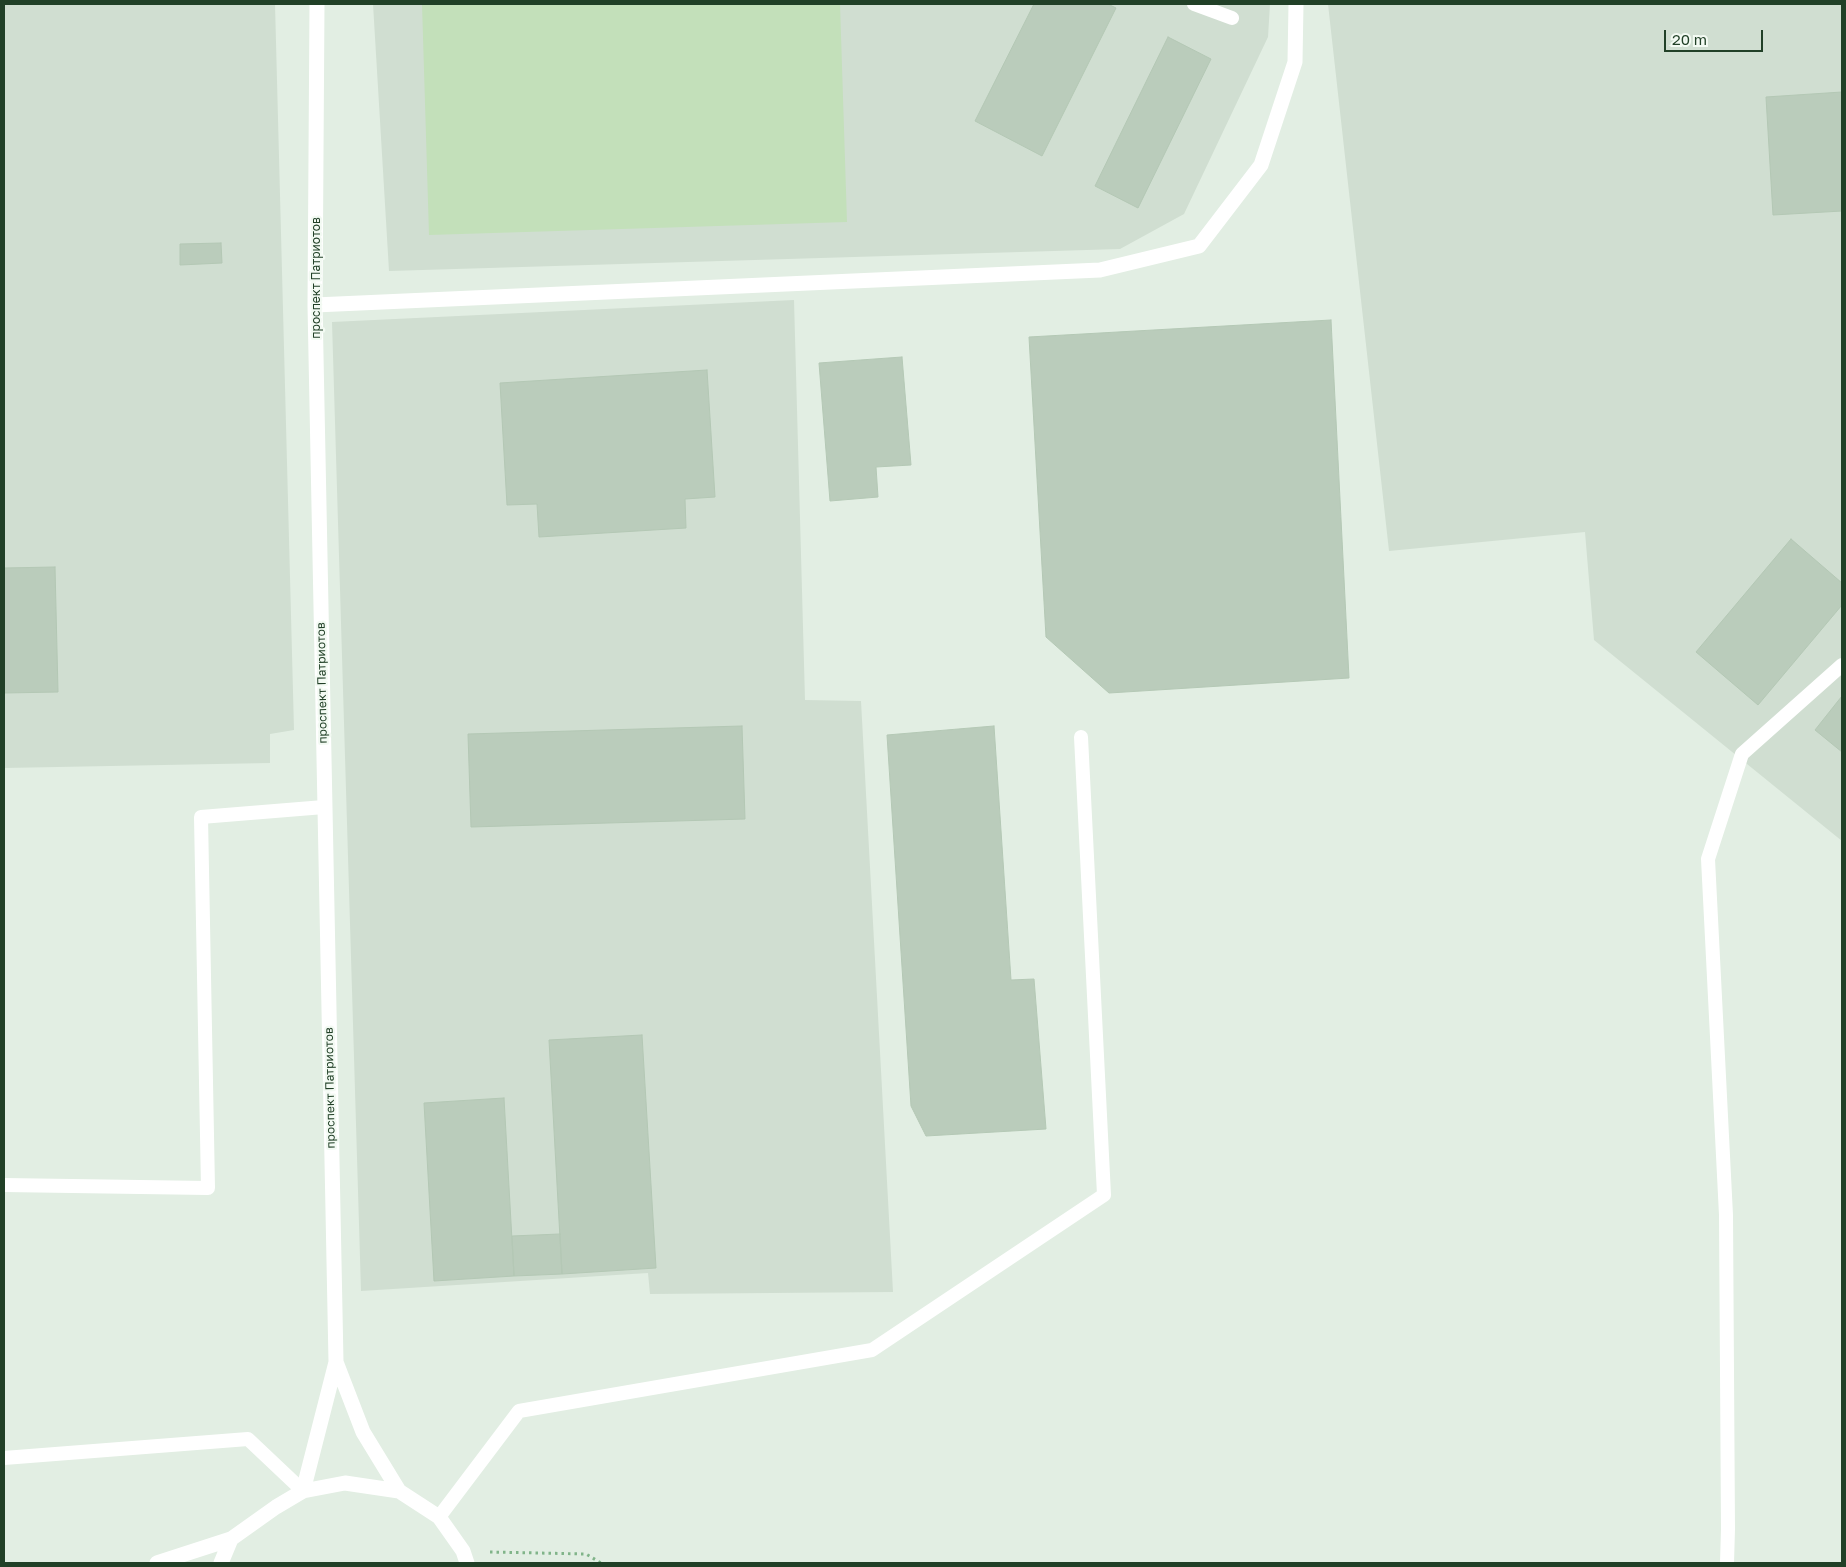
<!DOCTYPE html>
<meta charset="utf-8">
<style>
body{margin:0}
#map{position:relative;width:1846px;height:1567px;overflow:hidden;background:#e2eee3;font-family:"Golos Text",sans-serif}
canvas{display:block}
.frame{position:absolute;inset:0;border:5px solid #214027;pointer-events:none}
.scale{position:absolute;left:1664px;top:30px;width:99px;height:22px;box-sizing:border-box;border:2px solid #214027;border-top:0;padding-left:6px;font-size:15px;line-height:18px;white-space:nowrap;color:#214027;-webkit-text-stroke:4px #f3faf3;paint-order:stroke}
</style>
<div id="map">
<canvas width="1846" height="1567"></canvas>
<div class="frame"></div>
<div class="scale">20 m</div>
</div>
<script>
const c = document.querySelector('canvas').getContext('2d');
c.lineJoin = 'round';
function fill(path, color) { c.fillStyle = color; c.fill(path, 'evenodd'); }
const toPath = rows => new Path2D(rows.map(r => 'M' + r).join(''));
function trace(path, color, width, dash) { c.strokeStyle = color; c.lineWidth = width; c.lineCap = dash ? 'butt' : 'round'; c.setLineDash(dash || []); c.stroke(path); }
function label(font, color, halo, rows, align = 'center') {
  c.font = font + ' "Golos Text",sans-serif'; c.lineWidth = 4.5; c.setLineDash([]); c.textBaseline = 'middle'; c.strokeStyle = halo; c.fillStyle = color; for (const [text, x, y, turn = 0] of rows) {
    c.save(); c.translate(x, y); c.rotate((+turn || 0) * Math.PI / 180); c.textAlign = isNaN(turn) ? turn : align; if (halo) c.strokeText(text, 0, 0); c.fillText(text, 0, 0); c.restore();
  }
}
fill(toPath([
 [4,4,275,4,294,730,270,734,270,763,4,768],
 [373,4,1270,4,1268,37,1184,214,1120,249,389,271],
 [1328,4,1842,4,1842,841,1594,640,1585,532,1389,551],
 [794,300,805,700,861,701,893,1292,650,1294,648,1273,361,1291,332,322]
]), '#d0ded1');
fill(toPath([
 [422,4,840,4,847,222,429,235]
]), '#c3e0ba');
const building = toPath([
 [1034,4,1108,4,1116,8,1042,156,975,121,1034,4],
 [1168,37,1211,59,1138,208,1095,186,1168,37],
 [1842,92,1842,211,1773,215,1766,97,1842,92],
 [221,243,222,263,180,265,180,244,221,243],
 [1331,320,1349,678,1109,693,1046,637,1029,337,1331,320],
 [902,357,911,465,876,467,878,497,830,501,819,363,902,357],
 [707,370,715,497,685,499,686,528,539,537,537,504,507,505,500,383,707,370],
 [1791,539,1842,583,1842,605,1758,705,1696,652,1791,539],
 [55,567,58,692,4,693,4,568,55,567],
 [1842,696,1842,752,1815,730,1842,696],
 [742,726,745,819,471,827,468,734,742,726],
 [994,726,1011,980,1034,979,1046,1129,926,1136,911,1106,887,735,994,726],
 [642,1035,656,1268,562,1274,549,1040,642,1035],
 [504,1098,514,1276,434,1281,424,1103,504,1098],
 [560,1234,562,1274,514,1276,512,1236,560,1234]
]);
fill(building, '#baccbb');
trace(building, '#b4c8b5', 1);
trace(toPath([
 [490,1552,586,1554,601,1563]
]), '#80b489', 3, [2.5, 4]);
trace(toPath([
 [1194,4,1232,18],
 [4,1185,208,1188,201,817,324,807],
 [4,1458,248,1439,303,1491],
 [439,1517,519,1411,872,1350,1104,1195,1081,737],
 [1727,1563,1728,1529,1726,1215,1708,859,1742,754,1842,665]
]), '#fff', 14);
trace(toPath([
 [315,305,1100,270,1199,246,1261,165,1295,62,1296,4],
 [336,1362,363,1432,399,1491],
 [303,1491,336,1362,315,305,317,4],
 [157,1563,231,1539],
 [221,1563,231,1539,276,1507,303,1491,345,1483,399,1491,439,1517,463,1551,467,1563]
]), '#fff', 15);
label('12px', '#214027', '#f3faf3', [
 ["проспект Патриотов",316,278,-90],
 ["проспект Патриотов",322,683,-91],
 ["проспект Патриотов",330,1088,-91]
]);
</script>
